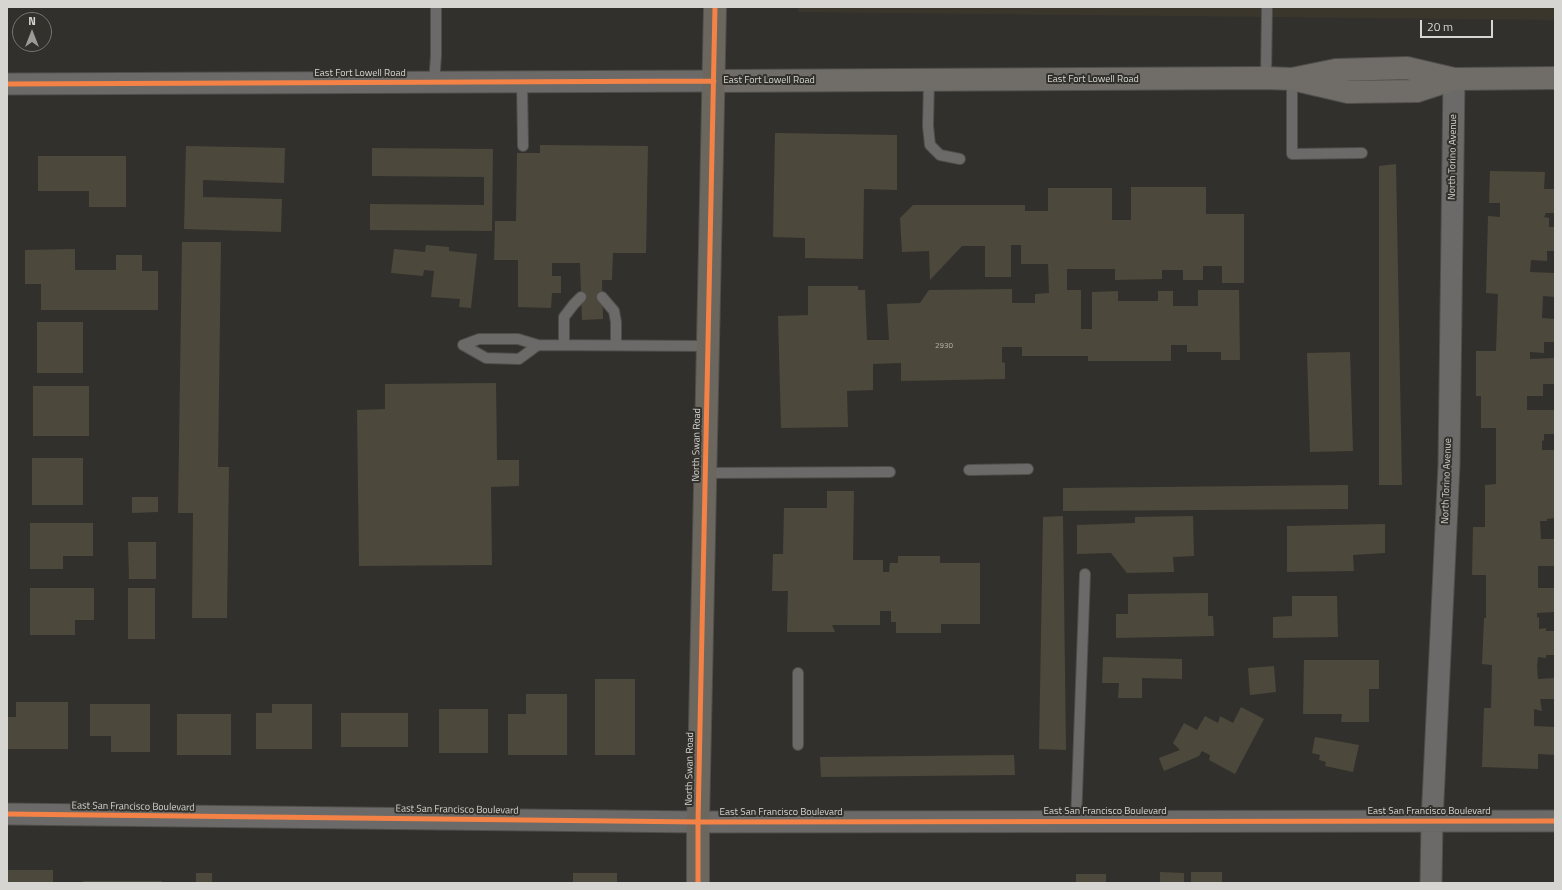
<!DOCTYPE html>
<style>
body{margin:0}
#map{position:relative;width:1562px;height:890px;overflow:hidden;background:#32302d;font-family:"Titillium Web",sans-serif}
canvas{display:block}
.frame{position:absolute;inset:0;border:8px solid #d6d5d2;pointer-events:none}
.north{position:absolute;left:12px;top:12px;width:40px;height:40px;box-sizing:border-box;background:#33312c;border:1px solid #74736e;border-radius:50%;rotate:0deg;font-size:11px;font-weight:700;line-height:16px;text-align:center;color:#d6d5d2}
.north::after{content:'';display:block;margin:auto;width:14px;height:18px;background:#9d9b98;clip-path:polygon(50% 0,100% 100%,50% 72%,0 100%)}
.scale{position:absolute;left:1420px;top:20px;width:73px;height:18px;box-sizing:border-box;border:2px solid #d6d5d2;border-top:0;padding-left:5px;font-size:12px;line-height:14px;white-space:nowrap;color:#d6d5d2;-webkit-text-stroke:3px #33312c;paint-order:stroke}
</style>
<div id="map">
<canvas width="1562" height="890"></canvas>
<div class="frame"></div>
<div class="north">N</div>
<div class="scale">20 m</div>
</div>
<script>
const c = document.querySelector('canvas').getContext('2d');
c.lineJoin = 'round';
function fill(path, color) { c.fillStyle = color; c.fill(path, 'evenodd'); }
const toPath = rows => new Path2D(rows.map(r => 'M' + r).join(''));
function trace(path, color, width, dash) { c.strokeStyle = color; c.lineWidth = width; c.lineCap = dash ? 'butt' : 'round'; c.setLineDash(dash || []); c.stroke(path); }
function label(font, color, halo, rows, align = 'center') {
  c.font = font + ' "Titillium Web",sans-serif'; c.lineWidth = 4; c.setLineDash([]); c.textBaseline = 'middle'; c.strokeStyle = halo; c.fillStyle = color; for (const [text, x, y, turn = 0] of rows) {
    c.save(); c.translate(x, y); c.rotate((+turn || 0) * Math.PI / 180); c.textAlign = isNaN(turn) ? turn : align; if (halo) c.strokeText(text, 0, 0); c.fillText(text, 0, 0); c.restore();
  }
}
fill(toPath([
 [798,7,1555,7,1555,20,798,12]
]), '#3b362c');
fill(toPath([
 [775,133,897,135,897,190,864,189,863,259,805,258,805,238,773,237],
 [540,145,648,146,646,253,613,253,612,280,602,280,603,319,582,320,580,263,552,263,552,276,561,276,561,293,552,293,551,308,518,307,518,260,494,260,495,221,516,221,517,153,540,153],
 [186,146,285,148,284,183,203,180,203,197,282,199,281,232,184,229],
 [372,148,493,149,492,231,370,230,370,204,484,205,484,177,372,176],
 [38,156,126,156,126,207,89,207,89,191,38,191],
 [1396,164,1402,485,1379,485,1379,166],
 [1490,171,1545,172,1544,189,1555,189,1555,213,1546,213,1544,217,1549,218,1549,227,1555,227,1555,251,1547,251,1547,261,1531,260,1530,272,1555,273,1555,297,1543,296,1542,318,1555,319,1555,342,1544,342,1544,353,1530,352,1530,359,1555,358,1555,384,1543,384,1543,396,1527,396,1527,410,1555,410,1555,434,1544,434,1544,440,1542,441,1542,450,1555,450,1555,518,1547,519,1547,521,1540,521,1541,539,1555,539,1555,566,1538,566,1538,588,1555,588,1555,612,1537,613,1537,618,1539,617,1539,629,1546,628,1546,631,1555,631,1555,655,1546,655,1546,658,1538,657,1537,666,1538,679,1555,678,1555,699,1540,699,1542,711,1534,709,1534,726,1555,727,1555,755,1538,754,1538,769,1482,767,1484,708,1491,708,1492,665,1482,664,1484,618,1486,618,1486,575,1472,575,1473,527,1485,527,1485,485,1496,484,1496,428,1481,428,1481,396,1476,396,1476,351,1496,351,1498,294,1486,293,1488,216,1500,217,1500,203,1489,203],
 [1131,187,1206,187,1206,214,1244,214,1244,283,1222,283,1222,266,1203,266,1203,280,1183,280,1183,270,1162,270,1162,279,1115,280,1115,269,1067,269,1067,290,1081,290,1081,329,1092,329,1092,292,1118,291,1118,301,1158,301,1158,291,1173,291,1173,306,1198,306,1198,290,1239,290,1240,360,1221,360,1221,352,1187,352,1187,345,1171,345,1171,361,1088,361,1088,356,1022,356,1022,347,1002,347,1002,362,1005,363,1005,379,901,381,901,363,873,364,873,390,847,391,848,427,781,428,778,316,808,315,808,286,858,286,858,290,865,290,867,340,889,340,887,304,920,303,929,290,1012,289,1012,303,1035,303,1035,294,1049,293,1048,264,1021,264,1021,245,1011,245,1011,277,985,277,985,246,962,246,930,280,929,251,902,252,900,218,913,205,1025,205,1025,211,1048,211,1048,188,1112,188,1112,220,1131,220],
 [182,242,221,242,218,467,229,467,227,618,192,618,193,513,178,513],
 [426,245,449,247,449,251,477,254,471,308,459,307,460,299,431,297,434,271,424,270,423,276,391,273,394,249,425,252],
 [75,249,75,270,116,270,116,255,142,255,142,271,158,271,158,310,41,310,41,284,25,284,25,250],
 [37,322,83,322,83,373,37,373],
 [1350,352,1353,451,1310,452,1307,353],
 [496,383,497,460,519,460,519,486,491,487,492,565,359,566,357,410,385,409,385,384],
 [33,386,89,386,89,436,33,436],
 [32,458,83,458,83,505,32,505],
 [1348,485,1348,509,1063,511,1063,488],
 [827,491,854,491,853,560,883,560,883,572,889,572,890,563,898,563,898,556,940,556,940,563,980,563,980,624,941,624,941,633,896,633,896,622,891,622,891,611,880,611,880,625,832,625,835,632,787,632,788,591,772,591,773,554,783,554,784,508,827,508],
 [132,497,158,497,158,512,132,513],
 [1063,516,1066,750,1039,749,1043,517],
 [1193,516,1194,556,1173,557,1174,572,1127,573,1111,553,1077,554,1077,525,1135,523,1135,517],
 [30,523,93,523,93,556,63,556,63,569,30,569],
 [1385,524,1385,553,1353,555,1354,571,1287,572,1287,526],
 [128,542,156,542,156,579,129,579],
 [30,588,94,588,94,620,75,620,75,635,30,635],
 [128,588,155,588,155,639,128,639],
 [1208,593,1208,616,1213,616,1214,636,1116,638,1116,614,1128,614,1128,594],
 [1292,596,1337,596,1338,637,1273,638,1273,617,1292,616],
 [1103,657,1182,659,1182,679,1142,678,1142,698,1118,698,1119,683,1102,683],
 [1304,660,1379,660,1379,689,1369,689,1369,722,1341,722,1342,714,1303,714],
 [1274,666,1276,692,1250,695,1248,668],
 [595,679,635,679,635,755,595,755],
 [526,694,567,694,567,755,508,755,508,714,526,714],
 [16,702,68,702,68,749,7,749,7,717,16,717],
 [90,704,150,704,150,752,111,752,111,736,90,736],
 [272,704,312,704,312,749,256,749,256,713,272,713],
 [1241,707,1264,719,1235,774,1209,760,1210,755,1202,751,1199,756,1164,771,1159,758,1180,750,1173,743,1184,723,1197,730,1205,716,1218,723,1220,716,1233,723],
 [439,709,488,709,488,753,439,753],
 [341,713,408,713,408,747,341,747],
 [177,714,231,714,231,755,177,755],
 [1315,737,1359,745,1353,772,1325,766,1326,762,1319,760,1320,755,1312,753],
 [1014,755,1015,775,821,777,820,757],
 [7,870,53,870,53,883,7,883],
 [1160,872,1184,873,1184,883,1160,883],
 [1191,872,1222,872,1222,883,1191,883],
 [196,873,212,873,212,883,196,883],
 [573,873,617,873,617,883,573,883],
 [1076,874,1106,874,1106,883,1076,883],
 [83,881,162,881,162,883,83,883]
]), '#4c483b');
const lane = toPath([
 [1266,78,1267,7],
 [1292,79,1292,154,1362,153],
 [929,80,928,126,930,145,940,155,960,159],
 [522,82,523,146],
 [434,83,436,56,436,7],
 [602,297,614,311,616,322,616,345],
 [538,345,519,359,486,358,463,345,479,339,518,339,538,345,708,346],
 [564,345,564,317,574,304,581,297],
 [969,470,1028,469],
 [705,473,890,472],
 [798,673,798,745],
 [1076,821,1085,574]
]);
const street = toPath([
 [7,84,714,81],
 [7,814,698,822,1555,821],
 [1431,883,1432,821,1449,465,1454,79]
]);
const secondary = toPath([
 [1454,79,1555,78],
 [714,81,1266,78,1292,79,1348,92,1417,91,1454,79,1407,68,1336,70,1292,79]
]);
const primary = toPath([
 [698,883,698,822,715,7]
]);
trace(lane, '#4f4e4b', 12);
trace(street, '#4f4e4b', 23);
trace(secondary, '#4f4e4b', 24);
trace(primary, '#4f4e4b', 24);
trace(lane, '#6b6a68', 10);
trace(street, '#6b6a68', 21);
trace(secondary, '#706d68', 22);
trace(primary, '#6b675f', 22);
trace(toPath([
 [7,84,714,81],
 [7,814,698,822,1555,821],
 [698,883,698,822,715,7]
]), '#f48246', 5);
label('8px', '#b4b2ac', null, [
 ["2930",944,346]
]);
label('10px', '#d6d5d2', '#33312c', [
 ["East Fort Lowell Road",360,74],
 ["East Fort Lowell Road",1093,80],
 ["East Fort Lowell Road",769,81],
 ["North Torino Avenue",1453,157,-89],
 ["North Swan Road",697,445,-89],
 ["North Torino Avenue",1447,481,-88],
 ["North Swan Road",690,769,-89],
 ["East San Francisco Boulevard",133,807,1],
 ["East San Francisco Boulevard",457,810,1],
 ["East San Francisco Boulevard",1105,812],
 ["East San Francisco Boulevard",1429,812],
 ["East San Francisco Boulevard",781,813]
]);
</script>
